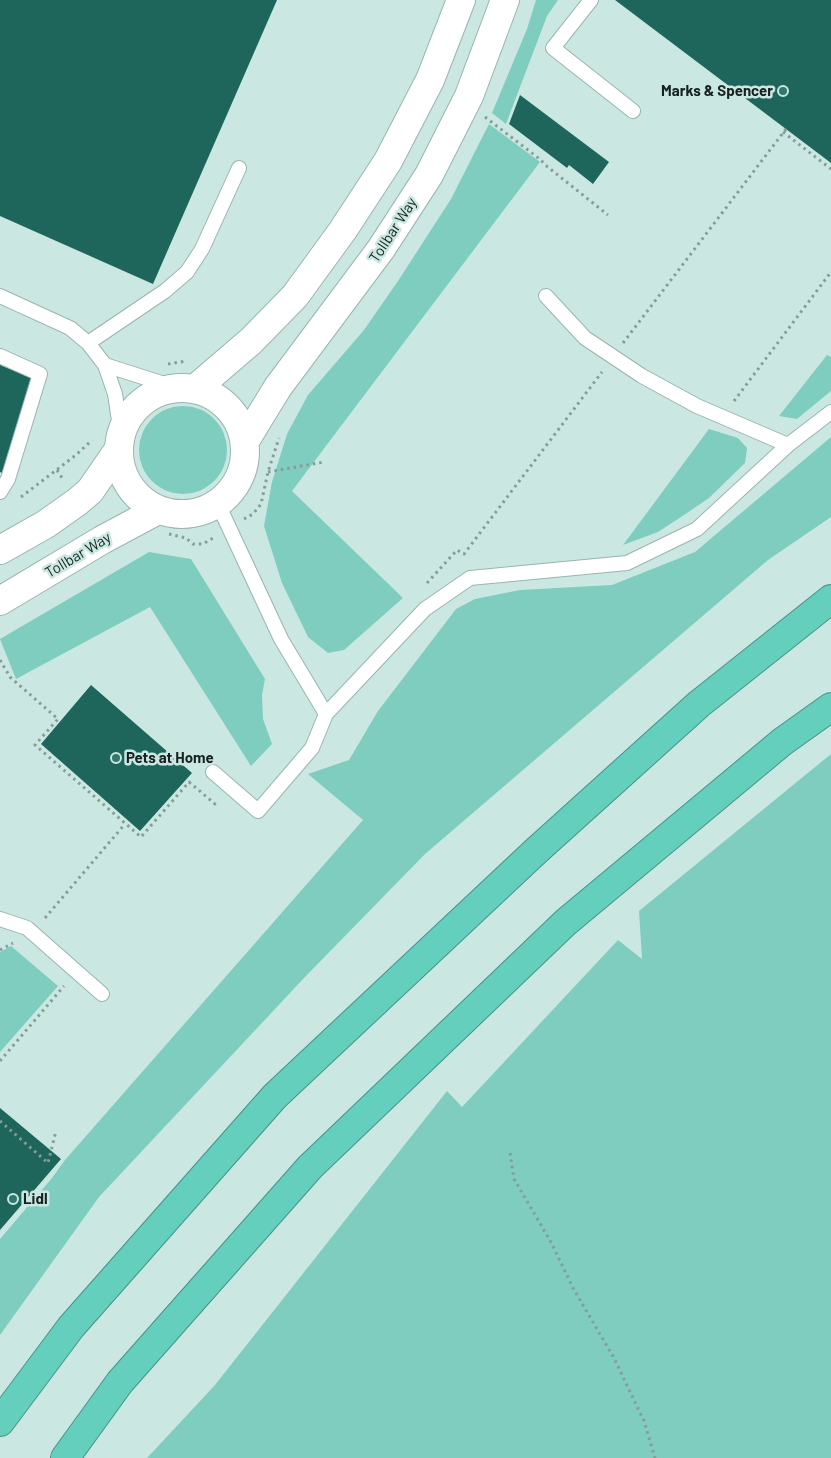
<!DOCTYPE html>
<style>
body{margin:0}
canvas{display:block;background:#cae8e1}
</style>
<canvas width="831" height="1458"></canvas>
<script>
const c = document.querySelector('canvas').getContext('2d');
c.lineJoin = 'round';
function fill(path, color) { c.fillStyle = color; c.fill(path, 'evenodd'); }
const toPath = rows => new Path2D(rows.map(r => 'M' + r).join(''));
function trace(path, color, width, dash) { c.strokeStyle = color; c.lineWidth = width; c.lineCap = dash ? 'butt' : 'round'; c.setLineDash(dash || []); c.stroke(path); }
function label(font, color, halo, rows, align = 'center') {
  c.font = font + ' Barlow,sans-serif'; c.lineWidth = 5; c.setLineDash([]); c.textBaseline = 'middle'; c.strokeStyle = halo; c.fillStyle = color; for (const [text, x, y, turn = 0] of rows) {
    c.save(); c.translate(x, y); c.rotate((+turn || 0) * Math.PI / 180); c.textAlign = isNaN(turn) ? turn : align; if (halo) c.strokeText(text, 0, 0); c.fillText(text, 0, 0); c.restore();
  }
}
fill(toPath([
 [536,0,558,0,547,16,506,124,492,113,527,29],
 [489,124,540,162,292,491,403,598,344,650,328,653,308,637,282,583,264,526,272,482,287,434,308,395,364,330,398,281,451,199],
 [827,355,831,357,831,391,797,419,779,416],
 '139 450a44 44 0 1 1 88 0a44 44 0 1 1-88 0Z',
 [709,429,738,438,747,448,745,463,709,498,684,515,658,532,623,545],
 [831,437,831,517,768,560,425,854,304,978,99,1197,0,1335,0,1239,52,1178,65,1160,363,820,308,774,349,760,378,711,456,609,475,599,520,590,612,585,695,552],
 [149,552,191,559,265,679,262,695,263,719,272,744,251,766,150,607,16,679,0,639],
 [831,754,831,1458,147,1458,215,1385,447,1091,462,1107,618,940,642,959,639,911],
 [11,946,58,986,0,1052,0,952]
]), '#7ecdbf');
fill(toPath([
 [0,0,277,0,153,284,0,216],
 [615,0,831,0,831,163,786,129],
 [520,95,609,162,593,184,569,165,567,168,509,124],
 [0,365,31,378,2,473,0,472],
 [91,685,192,773,140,831,41,744],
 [0,1108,61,1159,0,1230]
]), '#1e665b');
const lane = toPath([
 [591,0,553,48,633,111],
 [0,296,70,328,88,343,105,365,115,394,121,434],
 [546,296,585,338,642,376,697,406,788,445],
 [88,343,165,291,187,272,202,249,239,168],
 [0,356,40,374,8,479,0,492],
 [105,365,177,388],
 [218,504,281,639,326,714],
 [213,772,258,811,312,748,326,714,425,609,470,578,627,563,697,529,788,445,831,412],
 [0,919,27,928,102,994]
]);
const secondary = toPath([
 '119 451a63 63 0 1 1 126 0a63 63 0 1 1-126 0Z',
 [195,389,251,341,295,296,343,230,388,161,430,80,461,0],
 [245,441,278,387,381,249,429,175,469,96,505,0],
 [0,550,46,524,77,502,90,491,119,449],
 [0,601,102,540,158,510]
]);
const highway = toPath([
 [0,1422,71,1327,275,1096,536,851,699,704,831,599],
 [65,1458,120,1382,310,1167,566,922,782,742,831,707]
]);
trace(lane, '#98b5af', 16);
trace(secondary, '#98b5af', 30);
trace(highway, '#499286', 30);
trace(toPath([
 [485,117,541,160,544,164,608,215],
 [783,132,831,169],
 [623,343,786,129],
 [168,364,187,361],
 [734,401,831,272],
 [57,470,64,481],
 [268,472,324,462],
 [21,497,76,455,92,440],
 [244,519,253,514,261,504,268,472,279,438],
 [169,534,186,538,193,544,203,544,213,538],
 [427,583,457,550,464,554,602,372],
 [0,660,10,677,58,719,35,745,141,837,189,782,215,804,218,801],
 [45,918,125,824],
 [0,950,13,943],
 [0,1061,64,986],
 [0,1121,48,1163,56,1131],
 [510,1153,514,1179,552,1244,573,1288,614,1358,644,1421,655,1458]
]), '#869c97', 3, [2.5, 4]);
trace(lane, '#fff', 14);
trace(secondary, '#fff', 28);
trace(highway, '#64cfbd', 28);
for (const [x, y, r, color] of [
 [783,91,5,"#32776c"],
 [116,758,5,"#32776c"],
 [13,1199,5,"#32776c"]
]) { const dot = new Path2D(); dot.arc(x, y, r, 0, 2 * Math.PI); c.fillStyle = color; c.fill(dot); trace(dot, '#cae8e1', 2); }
label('bold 15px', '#172220', '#cae8e1', [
 ["Marks & Spencer",773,91,"right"],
 ["Pets at Home",126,758],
 ["Lidl",23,1199]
], 'left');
label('15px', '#172220', '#cae8e1', [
 ["Tollbar Way",393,230,-57],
 ["Tollbar Way",78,555,-31]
]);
</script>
